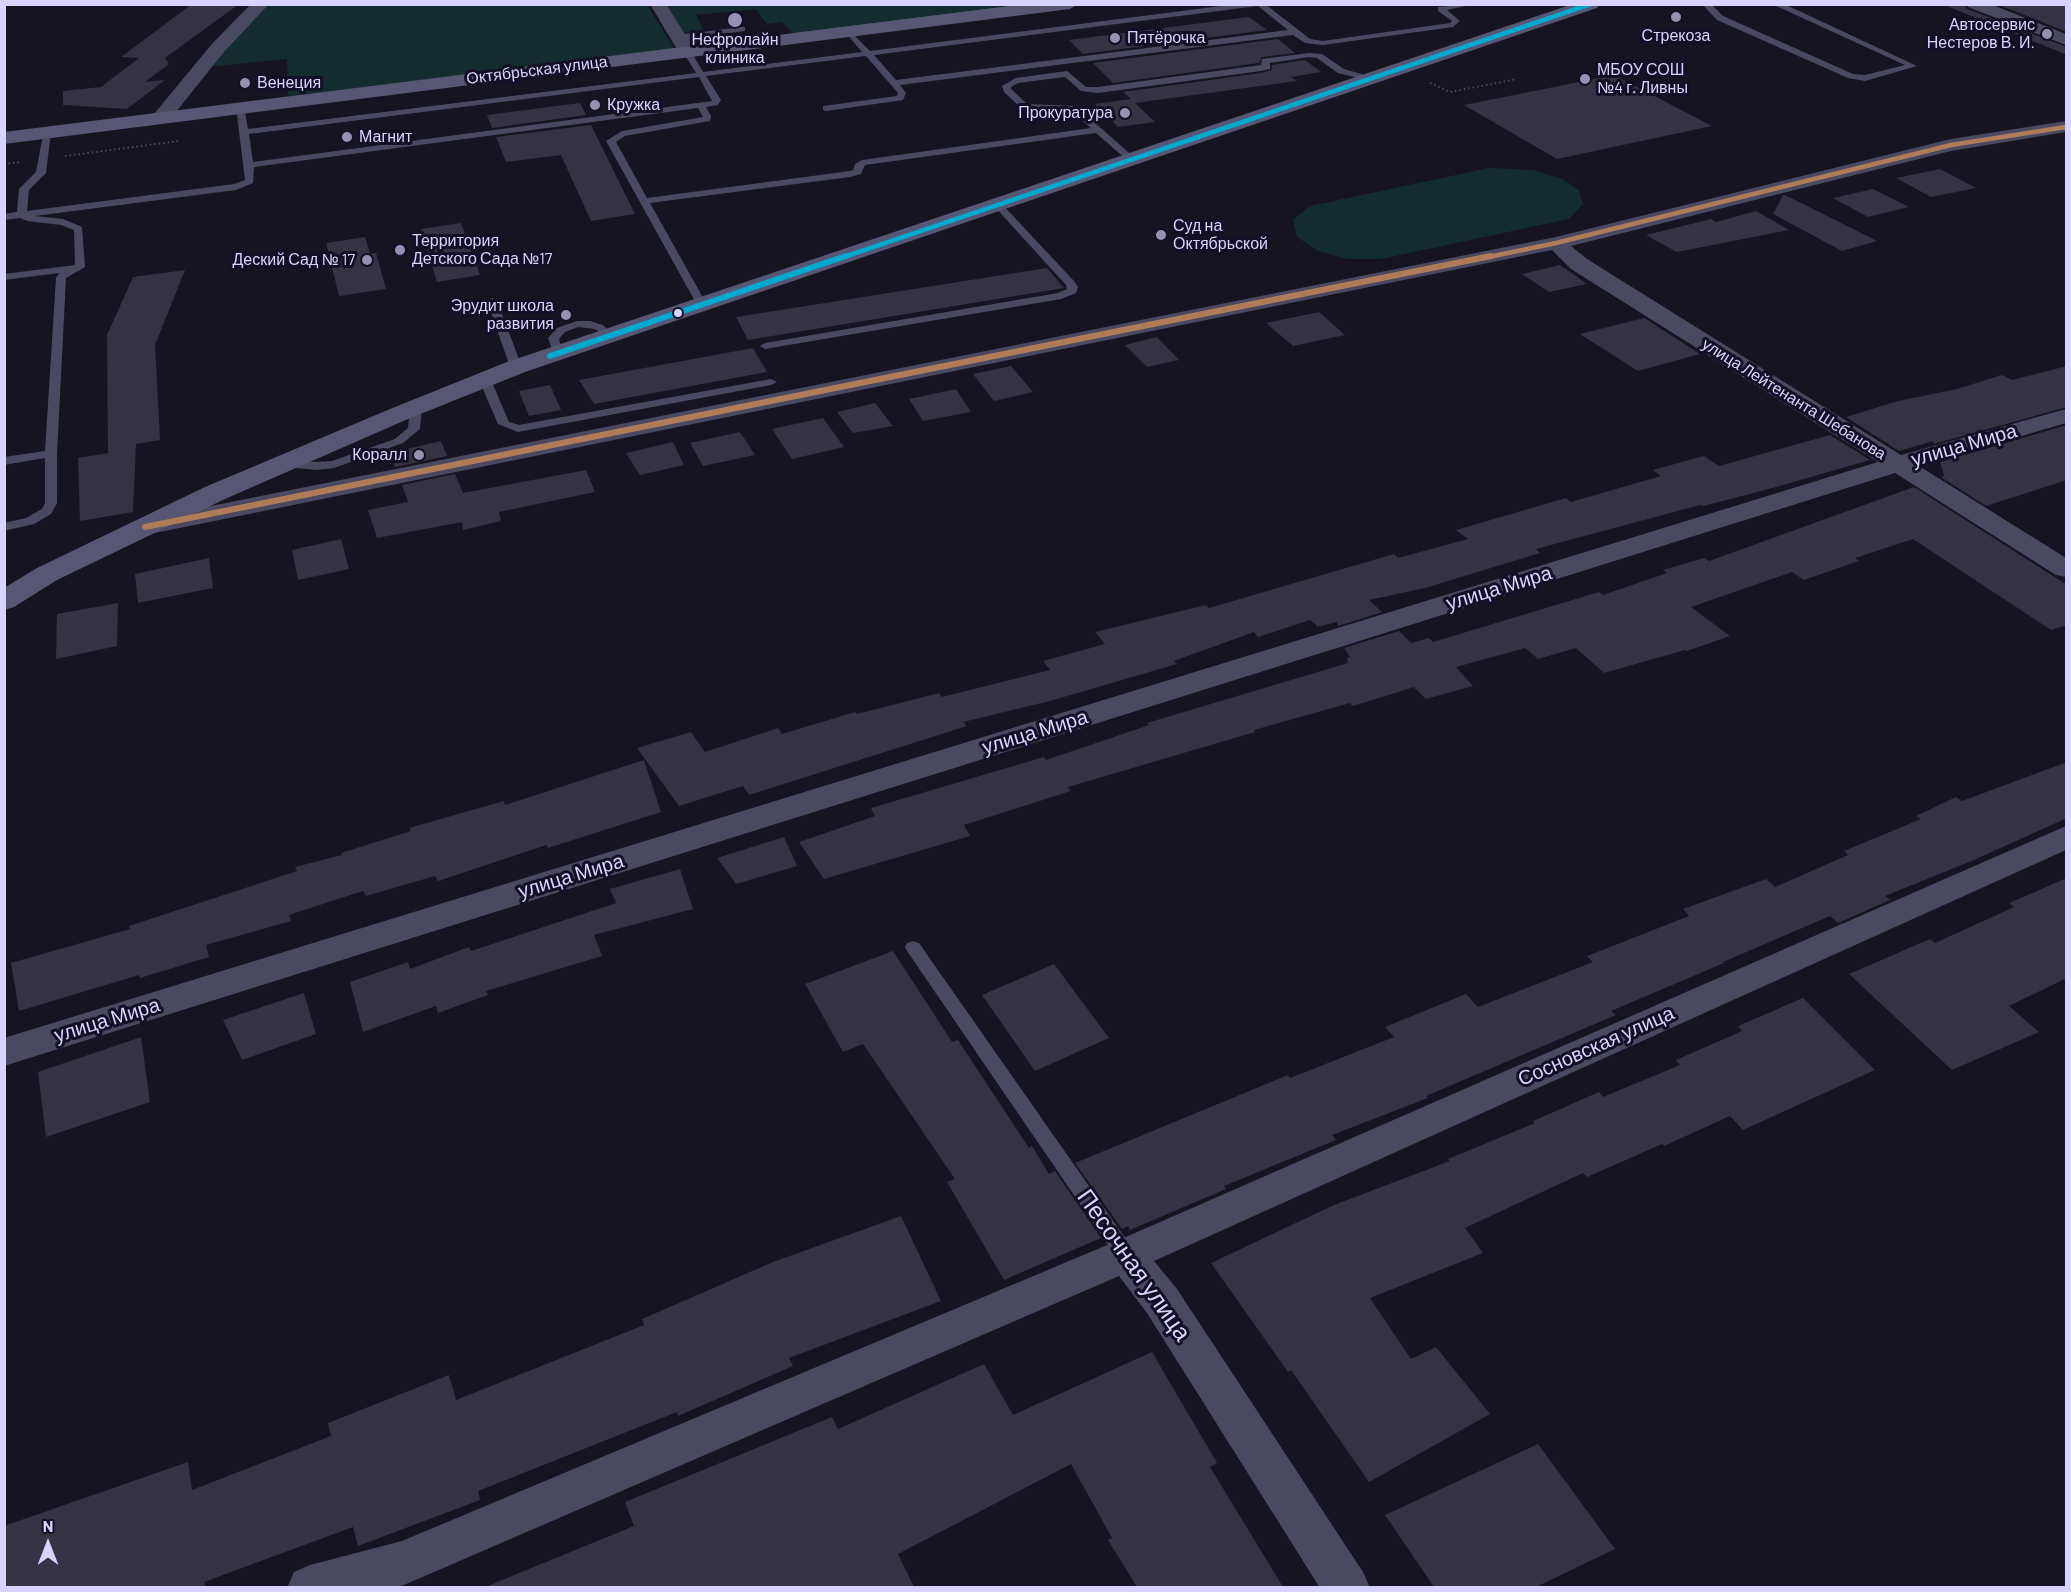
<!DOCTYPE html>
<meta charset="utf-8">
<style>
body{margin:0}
#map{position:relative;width:2071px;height:1592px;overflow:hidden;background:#161421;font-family:Barlow,sans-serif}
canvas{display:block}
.frame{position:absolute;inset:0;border:6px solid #d9d4ff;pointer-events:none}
.north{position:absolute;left:18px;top:1514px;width:60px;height:60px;-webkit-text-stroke:4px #130f26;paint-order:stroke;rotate:0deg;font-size:16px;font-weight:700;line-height:24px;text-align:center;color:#d9d4ff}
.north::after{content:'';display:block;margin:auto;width:21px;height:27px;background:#d9d4ff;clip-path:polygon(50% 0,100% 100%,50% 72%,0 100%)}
</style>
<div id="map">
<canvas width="2071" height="1592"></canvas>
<div class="frame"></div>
<div class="north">N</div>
</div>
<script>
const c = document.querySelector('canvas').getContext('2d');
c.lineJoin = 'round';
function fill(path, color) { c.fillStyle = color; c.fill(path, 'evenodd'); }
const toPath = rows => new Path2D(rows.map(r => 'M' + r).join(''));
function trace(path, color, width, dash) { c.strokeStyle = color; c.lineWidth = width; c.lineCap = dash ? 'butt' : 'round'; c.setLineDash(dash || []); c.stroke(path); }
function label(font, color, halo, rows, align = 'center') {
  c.font = font + ' Barlow,sans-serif'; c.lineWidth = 6; c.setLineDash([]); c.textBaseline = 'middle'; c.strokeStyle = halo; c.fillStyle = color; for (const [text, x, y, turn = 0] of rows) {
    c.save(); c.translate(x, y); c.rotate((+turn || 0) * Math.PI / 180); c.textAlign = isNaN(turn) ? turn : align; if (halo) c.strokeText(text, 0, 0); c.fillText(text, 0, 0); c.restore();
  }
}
fill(toPath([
 [266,5,647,5,673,46,669,50,288,96,287,59,207,67],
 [667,5,1034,5,793,34,782,22,767,24,755,9,696,15,704,31,683,33],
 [1489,168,1533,170,1562,179,1579,190,1583,204,1569,219,1381,259,1347,259,1318,251,1297,237,1293,220,1310,206]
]), '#132c2d');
fill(toPath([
 [192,4,239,4,165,58,169,64,145,82,165,80,127,109,63,105,63,91,101,87,139,58,121,57],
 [1942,4,1964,4,1967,9,2067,47,2067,55],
 [1997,4,2067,4,2067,32],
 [1249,17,1267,30,1083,54,1069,40],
 [1278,39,1295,53,1262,57,1259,63,1113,83,1093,63],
 [1305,60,1321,72,1291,77,1297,81,1135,103,1155,122,1118,127,1095,104,1131,99,1123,92,1261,73,1272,70,1272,65],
 [1614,75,1712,126,1557,159,1464,105],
 [580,103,586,115,492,128,487,115],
 [591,125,635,214,591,221,561,155,506,162,496,137],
 [1940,169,1976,188,1931,197,1896,178],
 [1873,189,1909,207,1868,217,1833,198],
 [1783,195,1785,195,1877,241,1842,251,1773,214],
 [1756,211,1789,230,1677,252,1646,235,1711,219,1716,222],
 [461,223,480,275,437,282,421,229],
 [365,237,370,254,376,253,386,289,339,296,326,243],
 [1560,265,1587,284,1549,292,1522,274],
 [1047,268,1064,288,748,340,736,317],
 [185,270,155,345,160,440,136,444,133,512,80,521,78,458,108,453,107,335,133,277],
 [1319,312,1345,335,1293,346,1266,323],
 [1644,318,1649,321,1700,354,1638,371,1580,334],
 [1157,337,1179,360,1147,367,1125,345],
 [753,348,767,372,594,404,579,380],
 [1011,366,1033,392,994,401,973,374],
 [2067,366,2067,407,1934,444,1933,441,1899,451,1846,417,1898,401,1957,389,2002,375,2012,380],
 [550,385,561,410,529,416,519,391],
 [956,389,971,412,923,421,909,399],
 [875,403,893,426,853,433,837,412],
 [823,418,844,447,792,459,772,429],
 [2067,425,2067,480,1986,506,1941,477,1944,476,1940,462],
 [740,432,755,455,703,466,690,443],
 [1830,435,1870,460,1769,489,1703,506,1700,505,1536,549,1540,553,1425,588,1369,600,1382,612,1338,626,1337,622,1318,627,1310,620,1258,637,1254,632,1174,661,1177,664,1050,701,963,722,967,726,749,795,743,786,679,806,637,748,691,732,705,752,778,728,782,734,855,712,857,714,939,693,942,697,1050,670,1043,661,1105,644,1095,632,1206,605,1209,608,1394,554,1398,558,1468,539,1456,530,1566,498,1571,502,1661,476,1653,470,1704,456,1719,466],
 [441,441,447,456,395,467,390,453],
 [673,442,684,465,640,475,626,453],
 [586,470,595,492,499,512,501,521,463,530,462,522,377,538,368,510,408,502,402,485,455,474,463,493],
 [1914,487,2067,585,2067,625,2051,630,1913,539,1855,558,1859,561,1804,580,1792,572,1691,607,1730,636,1687,651,1685,650,1604,673,1576,648,1538,659,1525,648,1456,667,1473,686,1426,699,1414,687,1353,706,1350,703,1254,730,1255,732,1068,787,1071,791,964,825,970,836,824,879,799,842,875,816,871,808,1044,757,1046,760,1149,725,1147,723,1348,663,1347,658,1350,657,1344,648,1399,631,1411,643,1429,638,1433,642,1599,592,1603,595,1667,573,1663,570,1704,558,1709,561],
 [341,539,349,569,298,580,292,550],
 [209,558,213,588,138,603,135,574],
 [118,603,117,646,56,659,57,614],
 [644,760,661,812,548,848,546,845,438,881,435,876,366,896,363,891,289,915,291,921,206,945,209,957,140,978,139,975,19,1011,11,963,130,929,129,926,297,871,295,867,342,855,341,853,411,831,409,828,504,801,505,805],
 [2067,762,2067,818,1974,860,1885,896,1890,900,1838,923,1830,916,1723,962,1724,963,1611,1011,1616,1015,1426,1096,1428,1098,1332,1135,1336,1140,1224,1186,1226,1189,1130,1230,1128,1226,1122,1229,1075,1163,1288,1075,1290,1078,1394,1037,1385,1027,1466,994,1478,1007,1593,962,1587,956,1689,916,1683,909,1766,879,1775,887,1848,855,1844,851,1921,819,1916,816,1956,797,1962,801],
 [784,837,797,866,736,884,717,858],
 [680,869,693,909,594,935,602,956,486,991,488,995,438,1013,436,1006,363,1032,350,982,408,962,410,969,469,947,471,951,616,903,610,889],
 [2067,878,2067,978,2009,1006,2039,1032,1952,1070,1849,974,1930,939,1935,943,2014,907,2009,903],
 [893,951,952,1042,958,1040,1029,1148,1032,1146,1049,1174,1055,1171,1101,1238,1004,1280,947,1182,955,1179,863,1044,843,1052,805,984],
 [1054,964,1109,1038,1035,1071,982,995],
 [304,993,316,1034,242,1060,223,1020],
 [1803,998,1875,1070,1743,1130,1730,1116,1664,1146,1662,1144,1587,1177,1583,1173,1465,1228,1483,1253,1370,1298,1411,1359,1436,1347,1490,1414,1369,1482,1291,1370,1288,1372,1211,1263,1334,1205,1450,1161,1448,1159,1535,1123,1533,1121,1599,1092,1603,1097,1680,1065,1676,1060,1742,1031,1738,1026],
 [141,1037,150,1102,46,1137,38,1072],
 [901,1216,941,1301,789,1358,793,1366,678,1416,677,1412,478,1491,480,1500,358,1546,353,1527,204,1582,205,1587,4,1587,4,1526,188,1462,192,1490,331,1436,328,1423,449,1375,456,1400,644,1325,642,1319,773,1262],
 [1152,1352,1217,1463,1210,1467,1283,1587,1137,1587,1108,1540,1112,1538,1071,1464,898,1554,914,1587,485,1587,634,1526,625,1502,832,1417,838,1429,984,1364,1013,1415],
 [1538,1444,1615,1549,1536,1587,1434,1587,1385,1515]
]), '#343243');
trace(toPath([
 [1430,83,1450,92,1517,79],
 [65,156,179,141],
 [4,164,22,162]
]), '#44505f', 2, [1.5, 3]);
fill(toPath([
 [1236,4,1265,4,1310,39,1323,41,1450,23,1452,21,1438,11,1438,7,1475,4,1447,10,1460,21,1453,27,1323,45,1305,43,1293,35,900,85,906,93,903,100,826,111,823,110,823,106,897,96,898,93,866,56,706,76,721,100,718,105,706,107,711,116,710,121,625,136,616,142,647,198,850,171,853,170,855,164,862,160,1091,128,1071,111,1022,109,1004,92,1002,86,1016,78,1067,71,1086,87,1098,87,1261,65,1262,59,1309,53,1322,54,1344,69,1375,78,1371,81,1338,73,1317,58,1309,57,1270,63,1270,69,1261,71,1098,93,1081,91,1065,77,1018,83,1011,87,1011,89,1027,104,1076,106,1136,159,1128,161,1096,133,865,165,861,174,850,177,650,203,706,303,701,306,696,303,606,141,622,131,703,117,698,108,254,167,253,183,236,190,35,216,63,219,82,227,85,267,66,278,57,454,57,503,51,514,34,524,4,531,4,523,26,518,42,509,45,503,45,458,4,465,4,457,45,451,56,278,59,273,4,280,4,274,75,265,74,230,61,225,27,221,20,218,4,220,4,214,17,212,19,189,36,172,44,130,51,132,46,173,29,190,27,211,234,184,245,180,236,107,240,104,244,107,248,129,696,73,683,52,689,50,683,38,685,34,742,27,745,27,745,31,691,38,698,51,692,53,703,72,862,52,845,32,849,30,870,51,1236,4],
 [1258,6,1288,30,896,80,874,55,1258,6],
 [699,77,712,101,253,162,249,134,699,77],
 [1702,4,1711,4,1723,16,1853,74,1865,75,1905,65,1772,4,1784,4,1917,66,1865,81,1848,78,1717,20,1702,4],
 [996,200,999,201,1074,281,1078,287,1076,293,1061,299,765,349,760,346,765,343,1058,293,1067,289,1066,285,993,205,991,203,996,200],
 [492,298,497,301,522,367,520,369,516,370,510,367,487,301,492,298],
 [577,321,590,321,603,325,613,335,608,338,595,329,578,327,565,332,559,339,563,353,558,356,554,355,548,338,557,328,577,321],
 [485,377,491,380,509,422,519,425,771,379,777,382,771,385,518,432,498,424,479,380,485,377],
 [416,404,422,407,420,429,403,443,334,468,317,470,285,467,279,463,285,459,317,462,332,461,395,439,408,428,410,407,416,404],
 [913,941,919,943,1133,1249,1136,1255,1133,1261,1126,1263,1119,1261,907,951,905,947,907,943,913,941]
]), '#4a4962');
fill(toPath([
 [251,4,269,4,223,53,168,122,154,122,152,118,154,114,211,45,251,4],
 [650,4,666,4,696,52,693,56,681,56,650,4],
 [1966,4,1990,4,2066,34,2066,45,1968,7,1966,4],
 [2066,121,2066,132,1951,151,1571,246,1587,259,1901,455,2066,409,2066,423,1919,466,2066,558,2066,577,2056,575,1895,473,4,1066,4,1038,1878,462,1571,269,1552,250,145,535,136,533,132,527,136,521,1556,237,1951,139,2066,121],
 [2066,826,2066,850,1154,1261,1177,1289,1363,1572,1370,1588,1320,1588,1147,1313,1119,1276,404,1585,395,1588,287,1588,294,1572,310,1565,402,1541,1112,1243,2066,826]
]), '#4a4962');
fill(toPath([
 [1025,4,1078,4,1070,9,4,144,4,132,1025,4],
 [1573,4,1599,4,1597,8,525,372,408,419,225,499,57,580,14,607,4,610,4,588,37,568,205,487,390,409,507,362,1573,4]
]), '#575674');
trace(toPath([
 [841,258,1591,4]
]), '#00a9ce', 4.5);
trace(toPath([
 [550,356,846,256]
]), '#00a9ce', 6);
trace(toPath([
 [1484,258,1556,243,1951,145,2066,127]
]), '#b07c57', 4.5);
trace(toPath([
 [145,527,1491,256]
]), '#b07c57', 6);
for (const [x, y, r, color] of [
 [1676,17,6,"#9591b1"],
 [735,20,8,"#9591b1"],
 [2047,34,6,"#9591b1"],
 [1115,38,6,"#9591b1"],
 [1585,79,6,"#9591b1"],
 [245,83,6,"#9591b1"],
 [595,105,6,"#9591b1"],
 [1125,113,6,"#9591b1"],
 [347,137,6,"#9591b1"],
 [1161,235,6,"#9591b1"],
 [400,250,6,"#9591b1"],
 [367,260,6,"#9591b1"],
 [678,313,5,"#d9d4ff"],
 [566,315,6,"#9591b1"],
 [419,455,6,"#9591b1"]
]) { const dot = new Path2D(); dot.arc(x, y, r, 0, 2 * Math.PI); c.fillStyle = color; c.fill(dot); trace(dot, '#130f26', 2); }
label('16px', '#d9d4ff', '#130f26', [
 ["Автосервис",2035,25,"right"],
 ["Нестеров В. И.",2035,43,"right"],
 ["Стрекоза",1676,36,"center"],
 ["Пятёрочка",1127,38],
 ["Нефролайн",735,40,"center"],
 ["клиника",735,58,"center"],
 ["МБОУ СОШ",1597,70],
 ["№4 г. Ливны",1597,88],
 ["Венеция",257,83],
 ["Кружка",607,105],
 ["Прокуратура",1113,113,"right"],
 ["Магнит",359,137],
 ["Суд на",1173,226],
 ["Октябрьской",1173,244],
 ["Территория",412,241],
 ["Детского Сада №17",412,259],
 ["Деский Сад № 17",355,260,"right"],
 ["Эрудит школа",554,306,"right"],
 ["развития",554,324,"right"],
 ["Коралл",407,455,"right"]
], 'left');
label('16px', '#d9d4ff', '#130f26', [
 ["Октябрьская улица",537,70,-7],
 ["улица Лейтенанта Шебанова",1794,399,32]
]);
label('20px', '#d9d4ff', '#130f26', [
 ["улица Мира",1964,445,-16],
 ["улица Мира",1499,588,-17],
 ["улица Мира",1035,732,-17],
 ["улица Мира",571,876,-17],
 ["улица Мира",107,1020,-17],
 ["Сосновская улица",1596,1046,-24]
]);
label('24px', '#d9d4ff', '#130f26', [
 ["Песочная улица",1134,1265,55]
]);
</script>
